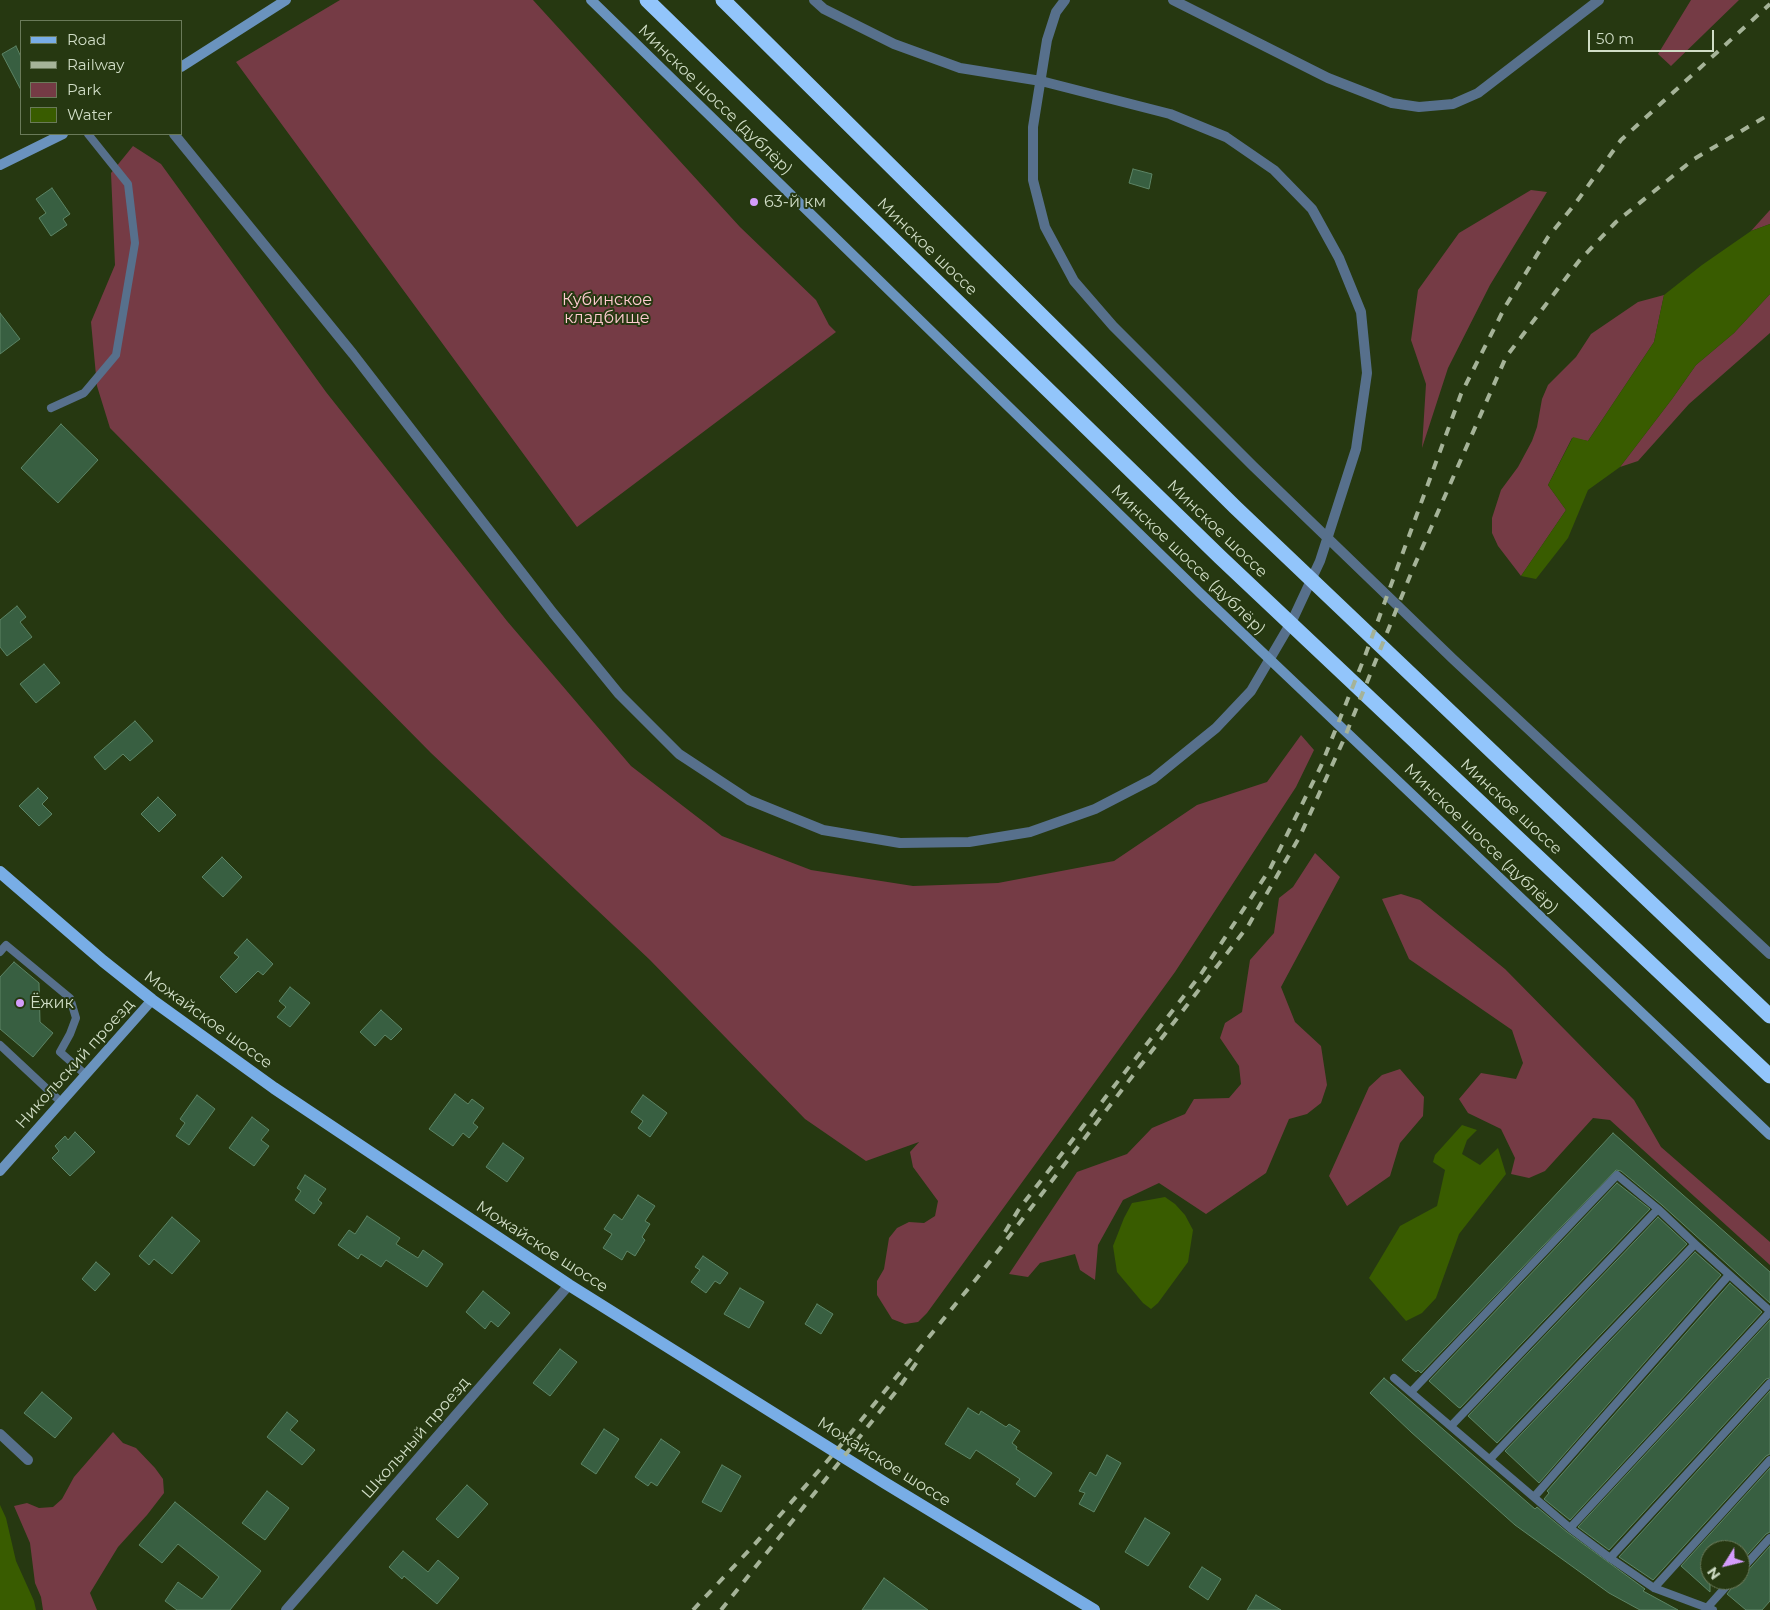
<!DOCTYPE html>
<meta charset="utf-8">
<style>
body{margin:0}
#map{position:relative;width:1770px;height:1610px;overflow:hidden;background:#263811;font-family:Montserrat,sans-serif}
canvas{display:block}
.legend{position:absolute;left:20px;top:20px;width:162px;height:115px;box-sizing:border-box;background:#263811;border:1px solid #6a7a59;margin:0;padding:6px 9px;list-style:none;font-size:15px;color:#d0ddc6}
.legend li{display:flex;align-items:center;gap:10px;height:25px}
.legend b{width:25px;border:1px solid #6a7a59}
.north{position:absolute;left:1700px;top:1540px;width:50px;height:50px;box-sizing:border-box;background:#263811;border:1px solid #6a7a59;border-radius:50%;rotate:234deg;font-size:14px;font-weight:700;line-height:20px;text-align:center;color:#d0ddc6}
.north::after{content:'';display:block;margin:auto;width:18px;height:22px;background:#d49cfb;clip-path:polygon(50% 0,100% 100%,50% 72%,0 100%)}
.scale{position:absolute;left:1588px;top:30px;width:126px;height:22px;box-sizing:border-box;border:2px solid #d0ddc6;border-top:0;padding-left:6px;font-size:15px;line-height:18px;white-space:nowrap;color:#d0ddc6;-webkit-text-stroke:4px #263811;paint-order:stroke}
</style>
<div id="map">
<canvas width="1770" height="1610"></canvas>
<ul class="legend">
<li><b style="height:6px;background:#78ade6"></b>Road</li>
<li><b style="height:6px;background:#a5b398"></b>Railway</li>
<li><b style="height:14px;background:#753b45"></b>Park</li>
<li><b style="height:14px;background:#395c00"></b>Water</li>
</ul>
<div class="north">N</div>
<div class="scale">50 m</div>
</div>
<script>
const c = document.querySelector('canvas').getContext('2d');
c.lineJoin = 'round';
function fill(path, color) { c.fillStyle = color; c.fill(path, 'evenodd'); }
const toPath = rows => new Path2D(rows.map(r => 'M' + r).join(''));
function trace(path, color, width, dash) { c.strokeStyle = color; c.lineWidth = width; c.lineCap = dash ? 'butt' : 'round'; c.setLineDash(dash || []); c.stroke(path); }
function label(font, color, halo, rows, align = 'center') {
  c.font = font + ' Montserrat,sans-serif'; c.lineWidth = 4; c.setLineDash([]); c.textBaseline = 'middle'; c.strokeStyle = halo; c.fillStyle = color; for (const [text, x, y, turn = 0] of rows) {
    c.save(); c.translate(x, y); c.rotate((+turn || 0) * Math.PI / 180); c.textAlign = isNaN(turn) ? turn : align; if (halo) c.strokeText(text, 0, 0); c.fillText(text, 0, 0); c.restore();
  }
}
fill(toPath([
 [340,0,533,0,740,227,816,300,829,325,836,332,577,527,236,62],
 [1691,0,1739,0,1671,66,1658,54],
 [133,146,161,164,326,392,507,621,631,766,722,836,811,870,913,886,998,883,1114,861,1197,805,1267,782,1301,735,1314,750,1296,787,1175,972,927,1313,918,1322,905,1324,892,1319,877,1295,877,1281,884,1269,889,1238,897,1228,909,1222,924,1223,935,1216,938,1201,913,1167,910,1152,919,1142,866,1161,805,1119,650,960,431,753,110,428,97,386,91,322,115,265,111,173],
 [1531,190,1547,192,1490,285,1448,368,1422,448,1426,384,1411,340,1418,290,1459,233],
 [1770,210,1770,224,1751,231,1769,211],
 [1770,294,1770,333,1689,404,1638,461,1620,467,1672,399,1696,365,1734,333],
 [1664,295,1654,342,1588,441,1572,438,1548,485,1566,510,1521,576,1498,546,1492,533,1492,518,1501,490,1518,467,1532,441,1537,427,1542,399,1548,385,1576,357,1591,334,1638,302],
 [1315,853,1340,877,1281,987,1295,1022,1321,1046,1327,1085,1321,1103,1307,1114,1289,1119,1266,1173,1206,1214,1159,1183,1123,1200,1098,1245,1095,1280,1080,1270,1075,1254,1040,1263,1028,1277,1009,1274,1077,1172,1127,1154,1152,1128,1185,1114,1194,1099,1229,1098,1241,1084,1239,1066,1220,1038,1225,1023,1242,1012,1250,960,1274,933,1279,898,1293,887],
 [1401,894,1420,900,1505,969,1634,1100,1661,1147,1770,1242,1770,1265,1610,1120,1593,1118,1545,1171,1529,1178,1511,1174,1515,1158,1501,1129,1468,1113,1459,1099,1481,1073,1516,1079,1523,1063,1512,1030,1409,959,1382,899],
 [1400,1069,1424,1097,1423,1116,1400,1143,1390,1176,1347,1206,1329,1176,1369,1087,1382,1075],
 [113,1432,123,1443,136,1448,155,1468,163,1479,164,1493,147,1515,118,1547,90,1593,97,1610,43,1610,41,1597,35,1583,30,1543,14,1506,27,1503,39,1508,53,1507,62,1499,74,1477]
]), '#753b45');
fill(toPath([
 [1770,224,1770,294,1734,333,1696,365,1672,399,1620,467,1588,490,1568,538,1536,579,1521,576,1566,510,1548,485,1573,437,1588,441,1654,342,1664,295,1702,265,1751,231],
 [1462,1125,1477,1130,1467,1140,1462,1154,1480,1165,1498,1148,1506,1174,1459,1234,1436,1298,1422,1313,1406,1321,1369,1278,1400,1226,1437,1206,1445,1170,1433,1162,1435,1155],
 [1165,1197,1175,1204,1185,1215,1193,1230,1188,1262,1158,1303,1151,1309,1143,1303,1117,1272,1113,1246,1124,1218,1132,1203],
 [0,1505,6,1518,16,1561,34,1601,36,1610,0,1610]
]), '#395c00');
const building = toPath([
 [16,46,21,57,21,90,2,54,16,46],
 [1133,169,1152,174,1149,189,1129,183,1133,169],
 [52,188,70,214,63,219,67,225,51,236,39,218,46,213,36,199,52,188],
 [0,313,20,339,0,354,0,313],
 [61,424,98,460,58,503,21,468,61,424],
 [17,606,26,617,20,622,32,637,7,656,0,647,0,620,17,606],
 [44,664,60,683,36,703,20,684,44,664],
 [135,721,153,741,130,761,123,754,105,770,94,757,135,721],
 [38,788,48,798,42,804,52,814,39,826,19,806,38,788],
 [158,797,176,815,159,832,141,814,158,797],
 [222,857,242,877,223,897,202,877,222,857],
 [247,939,273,964,263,975,258,971,236,993,220,977,239,957,234,953,247,939],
 [14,962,39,983,40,1022,53,1033,33,1057,0,1029,0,977,14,962],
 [290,987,310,1003,290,1027,277,1017,286,1007,279,1001,290,987],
 [381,1010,402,1029,391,1040,385,1035,375,1046,360,1032,381,1010],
 [455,1094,468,1104,472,1099,484,1108,473,1123,478,1127,469,1138,463,1133,453,1146,429,1129,455,1094],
 [197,1095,215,1109,189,1145,176,1136,185,1123,180,1119,197,1095],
 [643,1095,667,1113,650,1137,638,1128,643,1121,631,1112,643,1095],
 [252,1117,269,1130,261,1140,269,1146,254,1166,229,1148,252,1117],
 [75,1132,95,1152,70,1176,52,1158,59,1151,55,1146,65,1136,68,1140,75,1132],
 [1613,1133,1770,1272,1770,1303,1662,1205,1621,1171,1616,1170,1421,1373,1418,1370,1416,1372,1402,1360,1613,1133],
 [503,1143,524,1158,507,1182,486,1167,503,1143],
 [305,1175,326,1189,318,1200,322,1203,314,1214,295,1200,301,1191,297,1188,305,1175],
 [1617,1183,1650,1209,1460,1408,1458,1407,1429,1381,1617,1183],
 [638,1195,655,1206,645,1221,650,1224,642,1237,645,1240,635,1256,627,1251,622,1260,603,1248,612,1234,604,1229,614,1214,622,1220,638,1195],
 [367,1216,400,1238,396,1244,418,1258,423,1250,443,1264,427,1287,386,1260,381,1267,361,1254,358,1259,338,1245,349,1230,355,1234,367,1216],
 [172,1217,200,1241,172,1274,154,1259,149,1265,139,1256,172,1217],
 [1658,1217,1687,1244,1497,1443,1468,1416,1658,1217],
 [1695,1252,1721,1275,1539,1483,1505,1451,1695,1252],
 [703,1256,728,1273,720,1284,715,1281,706,1293,691,1282,700,1270,695,1267,703,1256],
 [96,1262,110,1274,95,1291,82,1279,96,1262],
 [1730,1283,1762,1312,1570,1520,1544,1499,1549,1493,1547,1491,1730,1283],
 [740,1288,764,1302,749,1328,724,1314,740,1288],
 [483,1291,510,1313,498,1327,491,1321,485,1329,466,1312,483,1291],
 [817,1304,833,1314,821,1334,805,1324,817,1304],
 [1770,1320,1770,1378,1766,1379,1609,1550,1578,1527,1770,1320],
 [560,1349,577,1362,550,1396,533,1383,560,1349],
 [1384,1378,1535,1509,1537,1507,1567,1532,1645,1589,1643,1591,1678,1610,1640,1610,1609,1593,1515,1525,1411,1432,1370,1393,1384,1378],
 [1770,1391,1770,1454,1766,1456,1653,1580,1619,1557,1770,1391],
 [42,1392,72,1418,55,1438,24,1413,42,1392],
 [968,1408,979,1415,981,1411,1006,1427,1009,1424,1020,1431,1012,1443,1017,1447,1016,1449,1052,1473,1035,1497,1016,1484,1020,1479,976,1450,970,1459,945,1444,968,1408],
 [287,1412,298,1421,290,1430,315,1450,302,1465,267,1437,287,1412],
 [604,1429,619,1439,596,1474,581,1464,604,1429],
 [661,1439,680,1452,657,1486,651,1482,648,1486,635,1477,661,1439],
 [1107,1455,1121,1463,1094,1512,1079,1504,1085,1493,1079,1491,1090,1472,1096,1476,1107,1455],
 [722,1465,741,1476,721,1512,702,1502,722,1465],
 [1770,1468,1770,1532,1766,1534,1740,1563,1740,1550,1710,1550,1710,1592,1681,1566,1770,1468],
 [467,1485,488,1504,458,1538,436,1519,467,1485],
 [267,1491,289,1508,265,1540,242,1523,267,1491],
 [175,1502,261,1571,230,1610,177,1610,165,1601,178,1582,202,1599,219,1577,178,1544,162,1563,139,1545,175,1502],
 [1145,1518,1170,1533,1148,1566,1125,1552,1145,1518],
 [1770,1546,1770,1601,1762,1610,1746,1610,1727,1594,1738,1580,1740,1580,1740,1576,1744,1575,1770,1546],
 [403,1551,428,1572,438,1560,459,1578,437,1604,404,1576,402,1579,389,1567,403,1551],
 [1202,1567,1221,1579,1208,1600,1189,1587,1202,1567],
 [884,1578,928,1610,862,1610,884,1578],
 [1256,1595,1281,1610,1247,1610,1256,1595]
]);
fill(building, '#385f41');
trace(building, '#5c8465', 1);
trace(toPath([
 [51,408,84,393,116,355,135,243,128,184,88,134],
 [0,952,6,945,70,998,76,1018,70,1034,60,1052,86,1075],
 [0,1045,61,1102],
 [1394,1378,1570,1528,1610,1558,1654,1588,1713,1610],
 [1411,1392,1617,1175,1658,1209,1695,1244,1770,1311],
 [1451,1426,1658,1209],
 [1490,1459,1695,1244],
 [1534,1497,1729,1275],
 [1570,1528,1770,1312],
 [1610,1558,1770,1383],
 [1740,1571,1770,1538],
 [1654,1588,1770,1460],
 [1707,1608,1732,1580]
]), '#57708c', 8);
trace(toPath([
 [1065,0,1056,12,1047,40,1033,127,1033,180,1045,227,1074,281,1113,326,1253,466,1454,660,1770,954],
 [1173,0,1328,78,1392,103,1419,107,1453,104,1478,93,1599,0],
 [174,134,353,354,553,613,619,694,679,754,749,800,823,830,900,843,969,842,1030,832,1095,809,1153,779,1216,728,1251,691,1292,621,1320,561,1356,449,1367,373,1361,312,1339,258,1312,209,1274,170,1226,137,1170,114,1041,81,960,68,894,44,824,9,814,0],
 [0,1434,28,1460],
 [286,1610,569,1285]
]), '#57708c', 10);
trace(toPath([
 [591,0,1201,594,1770,1135],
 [181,67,286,0],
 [0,165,63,134],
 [0,1171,152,1000]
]), '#6a93be', 10);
trace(toPath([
 [0,872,103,961,152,1000,274,1088,569,1285,885,1483,1094,1610]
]), '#78ade6', 12);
trace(toPath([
 [647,0,1220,557,1770,1076],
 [723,0,1235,507,1770,1016]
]), '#92c5fb', 15);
trace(toPath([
 [1005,1232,1019,1209,1201,974,1270,869,1321,766,1365,656,1461,394,1505,307,1548,237,1575,204,1621,140,1770,4],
 [693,1610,754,1545,836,1451,981,1273,1248,926,1300,836,1344,739,1412,571,1506,357,1579,261,1616,222,1694,159,1770,114],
 [721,1610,898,1389,917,1362]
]), '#a5b398', 4, [9, 9]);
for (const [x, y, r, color] of [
 [754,202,5,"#d49cfb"],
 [20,1003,5,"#d49cfb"]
]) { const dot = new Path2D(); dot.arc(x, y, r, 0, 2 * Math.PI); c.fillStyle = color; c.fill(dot); trace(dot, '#263811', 2); }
label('16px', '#d0ddc6', '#263811', [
 ["Минское шоссе (дублёр)",715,100,44],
 ["Минское шоссе",927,247,44],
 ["Минское шоссе",1217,529,44],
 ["Минское шоссе (дублёр)",1188,560,44],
 ["Минское шоссе",1511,807,43],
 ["Минское шоссе (дублёр)",1481,839,44],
 ["Можайское шоссе",208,1020,36],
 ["Никольский проезд",75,1064,-48],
 ["Можайское шоссе",542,1247,33],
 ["Школьный проезд",416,1438,-49],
 ["Можайское шоссе",884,1462,32]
]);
label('16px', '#d0ddc6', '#263811', [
 ["63-й км",764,202],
 ["Ёжик",30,1003]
], 'left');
label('16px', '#fecbd0', '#263811', [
 ["Кубинское",607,300],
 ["кладбище",607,318]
]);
</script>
